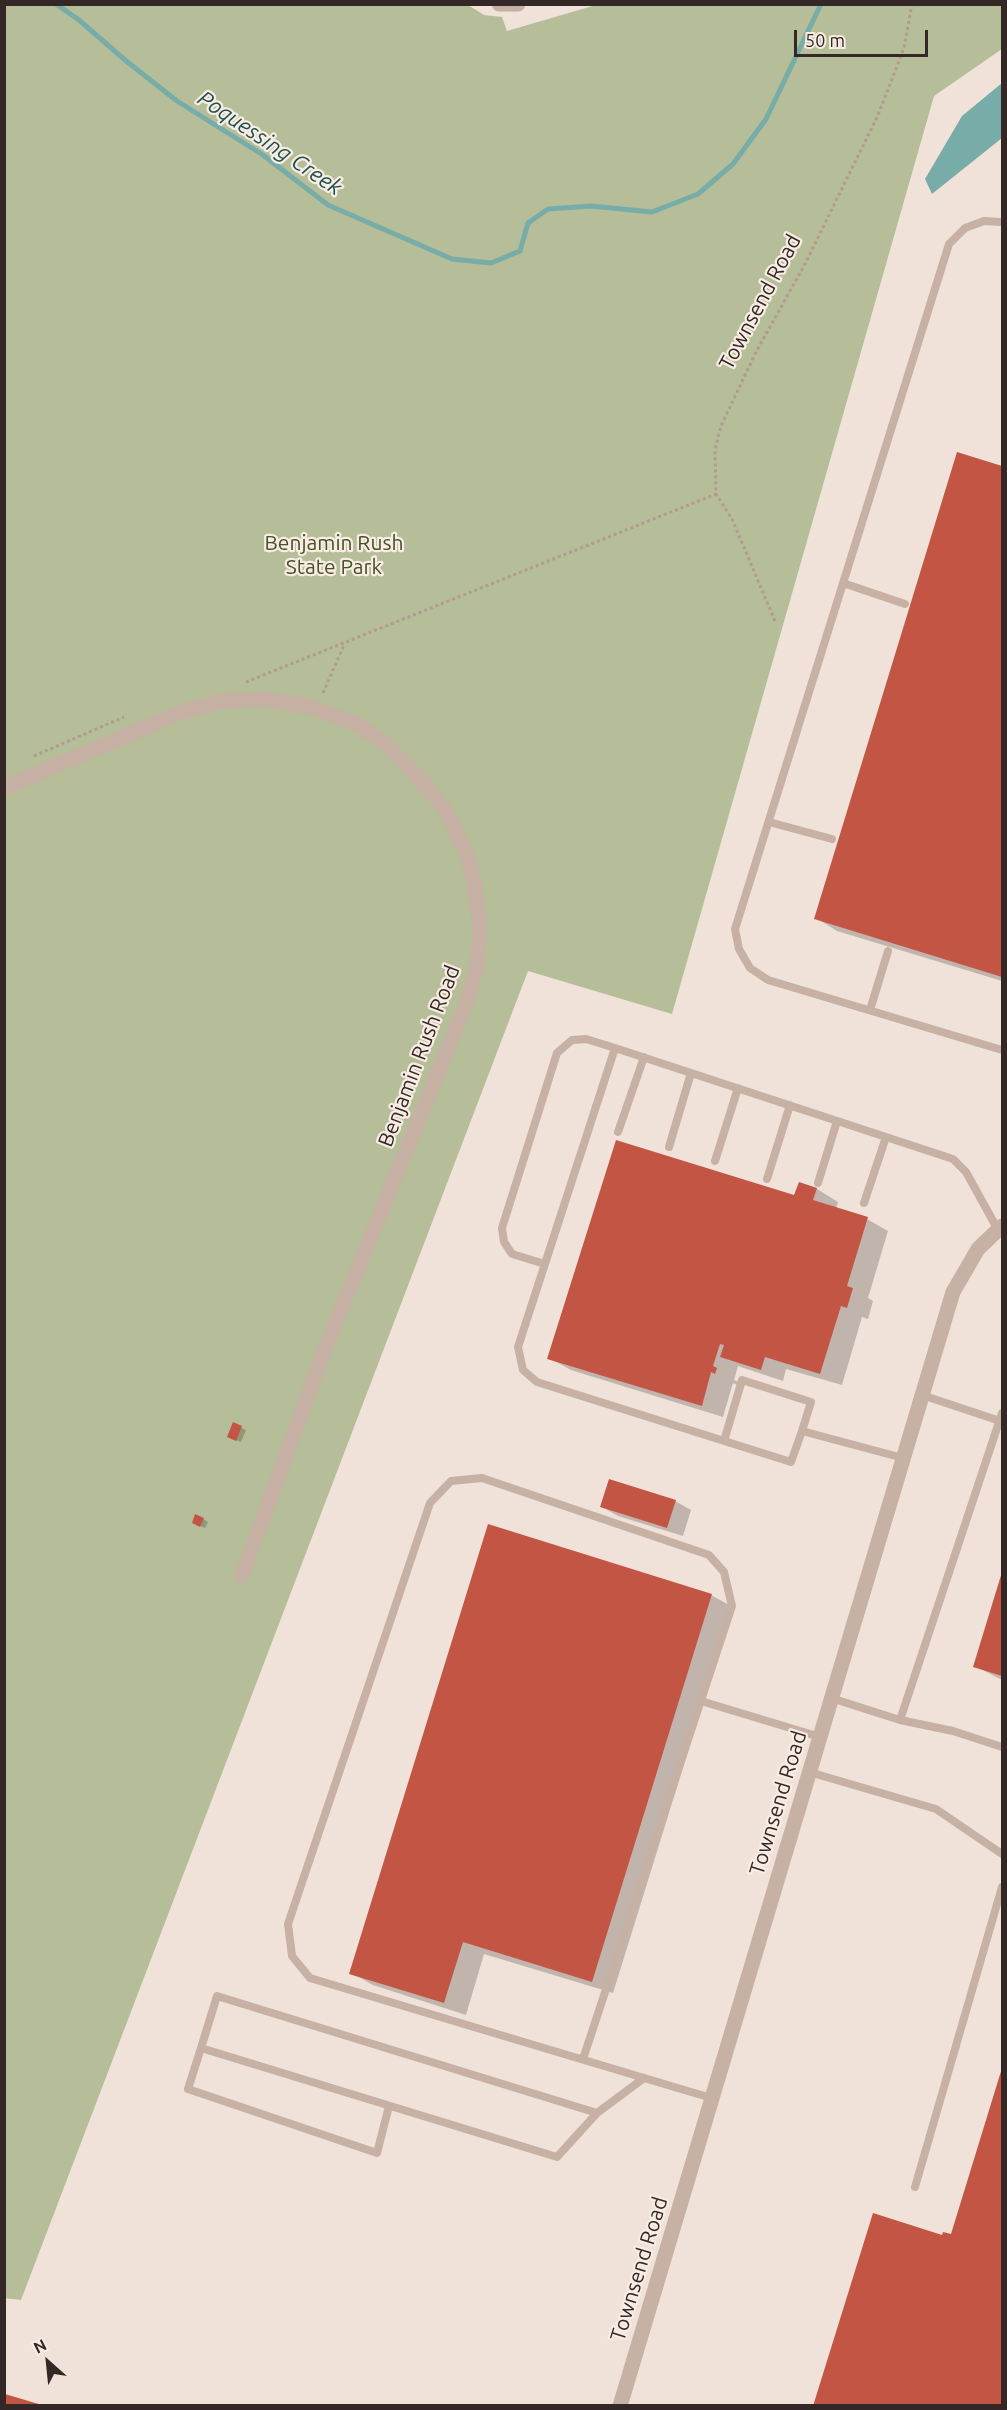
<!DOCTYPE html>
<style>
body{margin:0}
#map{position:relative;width:1007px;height:2410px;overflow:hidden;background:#f0e2d8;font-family:Ubuntu,sans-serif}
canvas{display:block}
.frame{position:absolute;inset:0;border:6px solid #332826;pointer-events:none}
.north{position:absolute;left:18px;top:2332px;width:60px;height:60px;-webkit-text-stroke:4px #f8ece3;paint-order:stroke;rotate:333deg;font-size:16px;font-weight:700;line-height:24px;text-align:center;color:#332826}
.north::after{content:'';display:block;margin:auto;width:21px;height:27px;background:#332826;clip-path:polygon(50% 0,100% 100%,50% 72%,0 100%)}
.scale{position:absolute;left:794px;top:30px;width:134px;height:27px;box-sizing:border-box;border:3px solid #332826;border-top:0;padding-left:8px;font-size:18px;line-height:21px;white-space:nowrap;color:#332826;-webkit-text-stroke:4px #f8ece3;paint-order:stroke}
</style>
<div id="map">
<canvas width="1007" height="2410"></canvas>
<div class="frame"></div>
<div class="north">N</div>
<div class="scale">50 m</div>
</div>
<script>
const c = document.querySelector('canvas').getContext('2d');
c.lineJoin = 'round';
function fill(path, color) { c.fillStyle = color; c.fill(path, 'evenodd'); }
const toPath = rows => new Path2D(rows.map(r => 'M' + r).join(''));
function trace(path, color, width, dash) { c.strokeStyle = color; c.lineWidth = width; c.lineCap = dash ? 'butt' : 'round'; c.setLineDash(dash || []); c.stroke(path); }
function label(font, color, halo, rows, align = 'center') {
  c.font = font + ' Ubuntu,sans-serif'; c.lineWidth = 4.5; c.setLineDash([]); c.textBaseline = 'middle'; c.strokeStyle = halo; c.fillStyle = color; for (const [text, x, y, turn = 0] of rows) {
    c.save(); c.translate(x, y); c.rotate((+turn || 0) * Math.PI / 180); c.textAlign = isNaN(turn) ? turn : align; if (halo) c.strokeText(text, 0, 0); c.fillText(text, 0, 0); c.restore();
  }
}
fill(toPath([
 [4,5,468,5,484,15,502,17,507,31,596,5,1002,5,1002,49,934,96,672,1014,528,971,21,2300,4,2298]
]), '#b5be98');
fill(toPath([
 [1002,83,1002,138,932,194,925,179,962,116]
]), '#78aca8');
fill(toPath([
 [958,454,1002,468,1002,981,837,931,816,918],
 [800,1184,817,1189,838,1202,836,1209,867,1219,888,1231,868,1298,873,1301,868,1319,862,1317,842,1385,786,1369,783,1381,738,1366,734,1380,738,1382,737,1385,733,1383,723,1417,571,1370,549,1358,795,1197],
 [234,1424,246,1430,241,1442,233,1439],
 [675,1501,691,1510,683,1536,618,1516,602,1507],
 [203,1519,208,1522,205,1528,198,1525],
 [1002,1576,1002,1680,975,1666],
 [711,1595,733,1607,613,1993,484,1954,466,2015,373,1985,351,1973],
 [1002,2071,1002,2406,815,2406,943,2237,952,2236]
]), '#0003');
trace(toPath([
 [56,4,79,20,125,60,177,101,263,155,328,205,452,259,491,263,520,251,528,223,548,209,591,206,652,212,698,194,733,164,766,119,821,4]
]), '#78aca8', 5);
fill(toPath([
 [957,452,1002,466,1002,977,814,919],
 [616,1140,794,1195,799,1182,817,1188,813,1200,868,1217,847,1286,853,1288,847,1308,841,1306,820,1374,765,1357,761,1370,720,1357,724,1345,720,1344,713,1366,717,1368,715,1374,711,1372,702,1406,547,1359],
 [233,1422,242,1426,236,1441,227,1437],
 [609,1479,676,1500,667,1528,600,1507],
 [195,1514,204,1518,200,1527,192,1523],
 [488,1524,712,1594,592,1982,463,1942,444,2003,349,1974],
 [1002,1572,1002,1676,973,1667],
 [1002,2068,1002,2406,813,2406,873,2213,942,2235,943,2232,951,2234],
 [5,2394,42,2405,42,2406,5,2406]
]), '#c25543');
trace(toPath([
 [775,621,732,519,716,494,715,450,721,426,756,352,805,264,878,115,904,48,912,4],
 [246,682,716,494],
 [323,693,344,645],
 [34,756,124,717]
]), '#b39a8f', 3, [3, 3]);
trace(toPath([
 [1002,222,984,221,965,228,949,244,735,929,739,949,750,968,768,980,1002,1050],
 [843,583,905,604],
 [769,822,832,839],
 [870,1010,888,951],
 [618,1132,644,1057],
 [669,1147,691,1073],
 [715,1161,738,1088],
 [767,1179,790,1105],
 [818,1183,837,1121],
 [864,1203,886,1137],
 [545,1264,512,1254,504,1242,502,1228,557,1053,572,1040,586,1039,615,1048],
 [922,1395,1000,1421],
 [724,1441,742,1380,811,1402,802,1431],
 [903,1458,802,1431,791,1462,537,1382,523,1370,518,1347,615,1048,953,1159,966,1172,998,1230],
 [831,1698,900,1720,953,1731,1002,1747],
 [701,1701,820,1737],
 [900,1720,1002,1413],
 [809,1772,936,1809,1002,1854],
 [201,2048,188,2089,377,2153,389,2106],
 [583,2059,732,1606,724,1572,709,1555,482,1478,451,1481,430,1503,288,1924,292,1956,310,1978,691,2092,712,2098],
 [597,2113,217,1996,201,2048,557,2157,597,2113,644,2078],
 [915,2187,1002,1887]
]), '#c7b0a4', 8);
trace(toPath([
 [499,4,518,4],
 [4,788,184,711,224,701,264,699,313,708,355,723,387,745,415,773,446,811,467,855,475,887,480,928,477,966,465,1007,326,1346,242,1575],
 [620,2406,953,1292,978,1249,1002,1226]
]), '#c7b0a4', 15);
label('21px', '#332826', '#f8ece3', [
 ["Townsend Road",760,302,-62],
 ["Benjamin Rush Road",419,1056,-69],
 ["Townsend Road",778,1803,-73],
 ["Townsend Road",639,2269,-73]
]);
label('21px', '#46502a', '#f8ece3', [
 ["Benjamin Rush",334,543],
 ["State Park",334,567]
]);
label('italic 22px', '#1d5250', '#f8ece3', [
 ["Poquessing Creek",270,143,34]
]);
</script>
